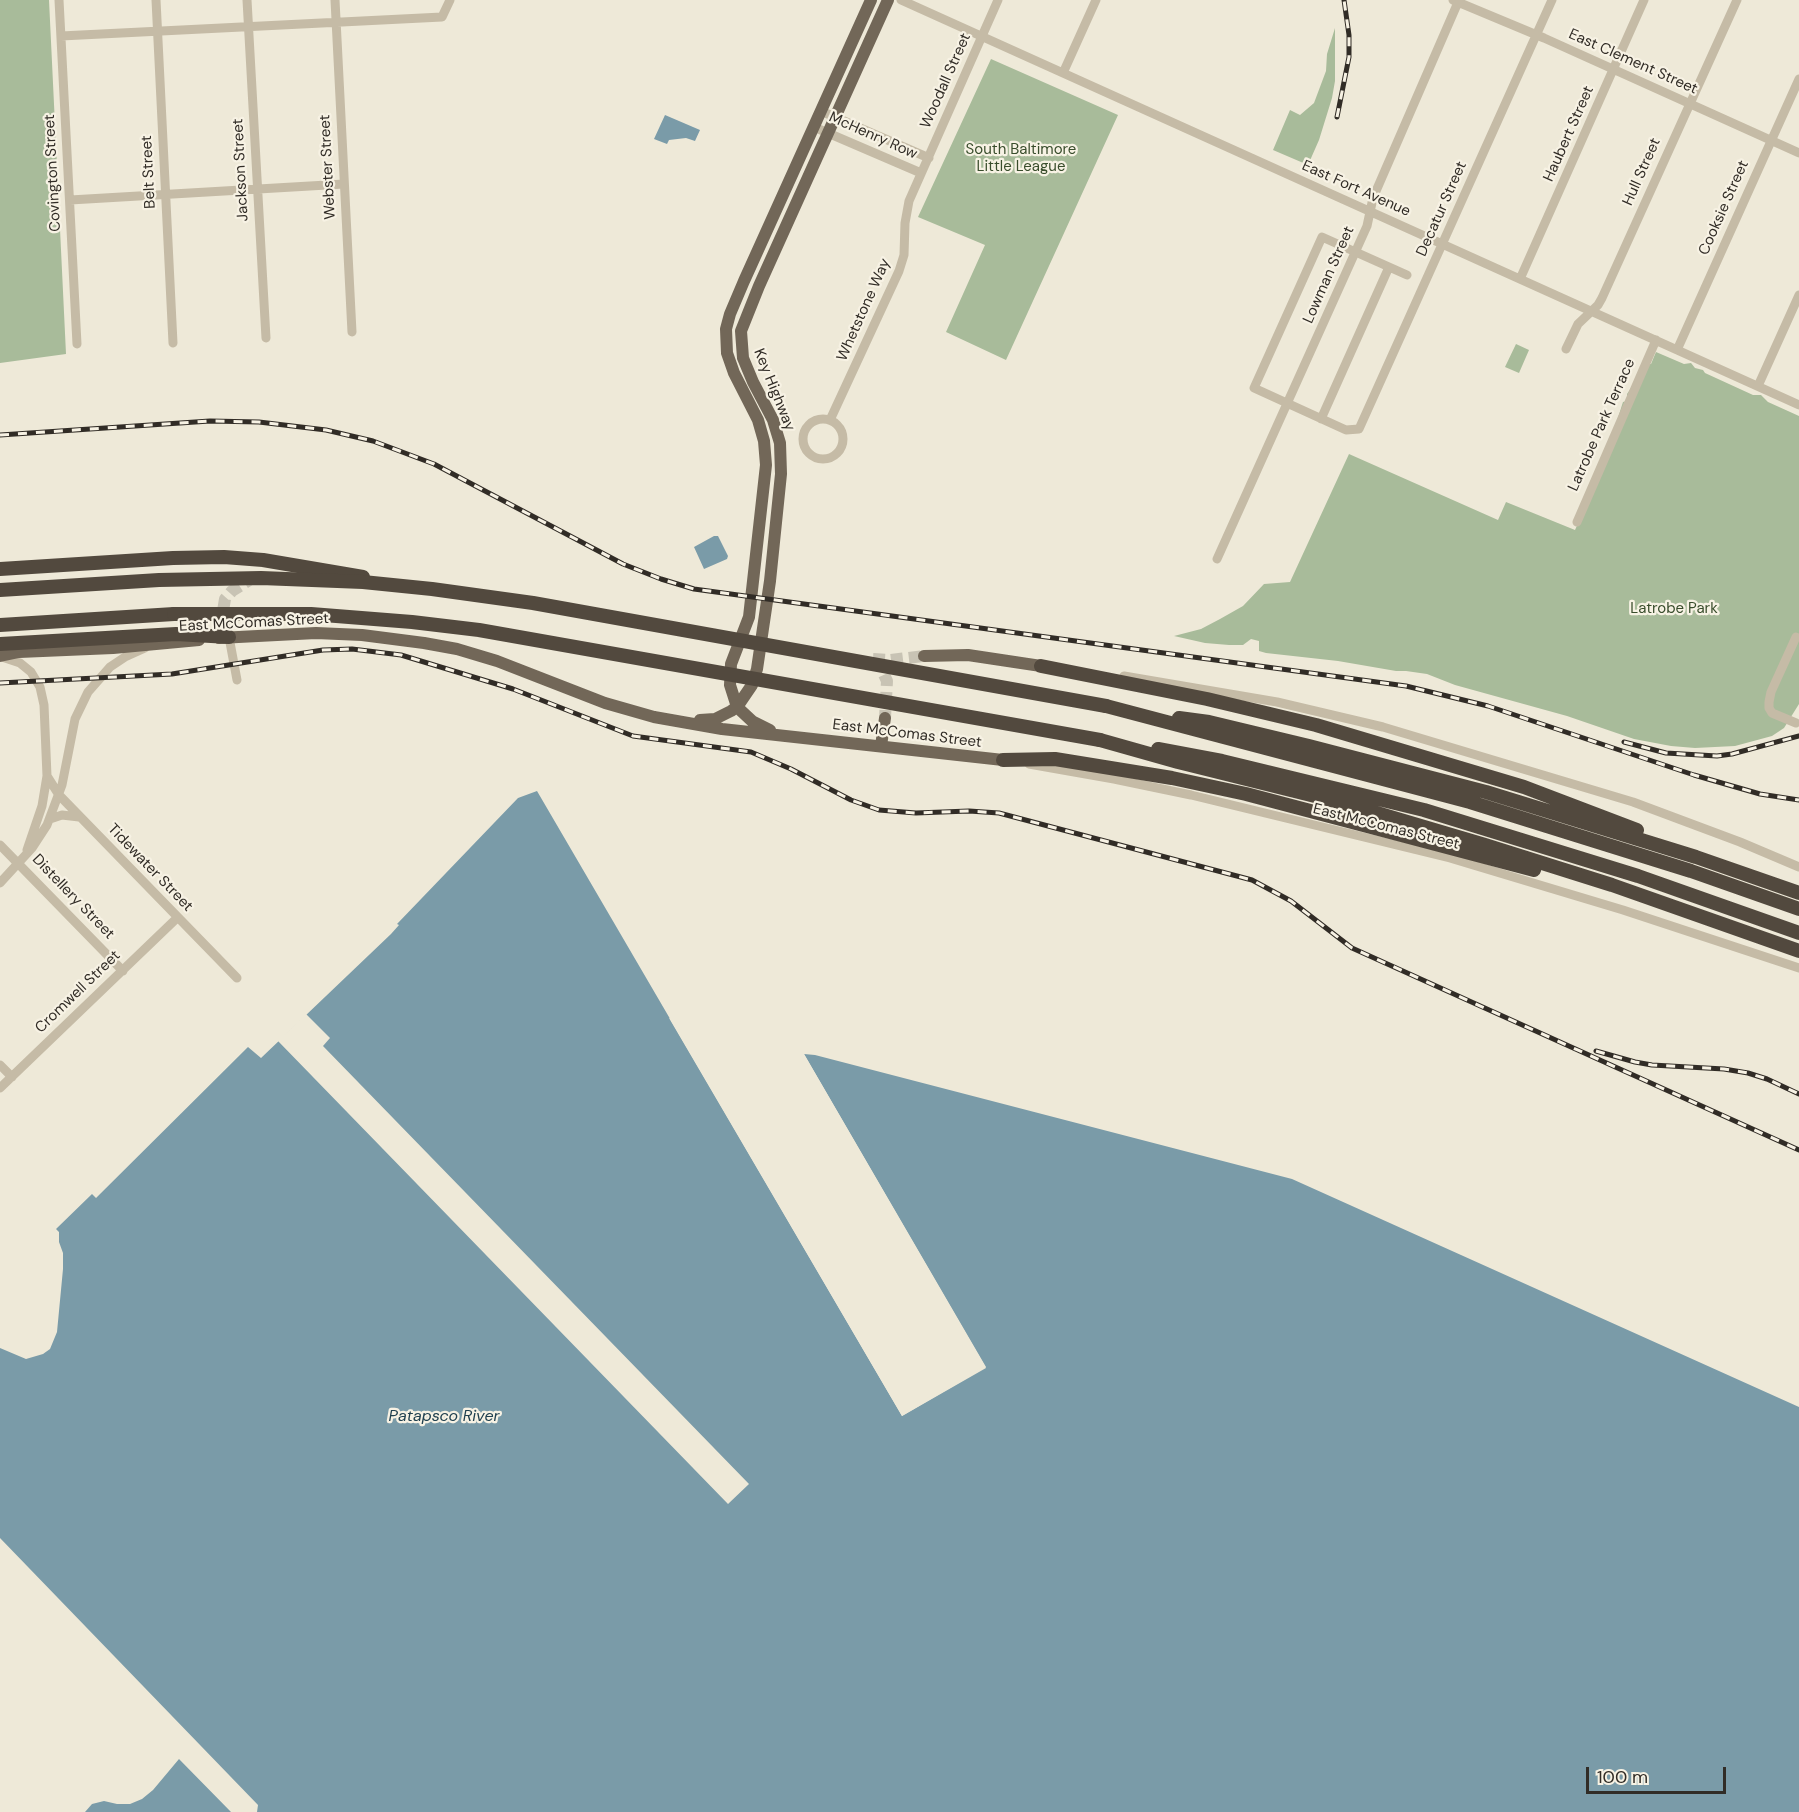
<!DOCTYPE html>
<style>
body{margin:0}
#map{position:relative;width:1799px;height:1812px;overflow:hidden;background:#eee9d8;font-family:"DM Sans",sans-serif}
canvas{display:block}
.scale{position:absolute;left:1586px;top:1767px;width:140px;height:27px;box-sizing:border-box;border:3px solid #312c26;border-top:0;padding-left:8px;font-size:18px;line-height:21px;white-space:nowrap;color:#312c26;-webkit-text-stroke:4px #f7f2e4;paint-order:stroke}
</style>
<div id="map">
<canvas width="1799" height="1812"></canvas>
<div class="scale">100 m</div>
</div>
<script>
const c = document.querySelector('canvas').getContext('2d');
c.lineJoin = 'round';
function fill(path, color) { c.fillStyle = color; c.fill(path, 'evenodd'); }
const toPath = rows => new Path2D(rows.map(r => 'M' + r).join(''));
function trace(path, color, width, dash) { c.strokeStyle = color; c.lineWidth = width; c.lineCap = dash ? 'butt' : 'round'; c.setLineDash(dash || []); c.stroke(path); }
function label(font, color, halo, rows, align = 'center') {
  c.font = font + ' "DM Sans",sans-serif'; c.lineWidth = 4.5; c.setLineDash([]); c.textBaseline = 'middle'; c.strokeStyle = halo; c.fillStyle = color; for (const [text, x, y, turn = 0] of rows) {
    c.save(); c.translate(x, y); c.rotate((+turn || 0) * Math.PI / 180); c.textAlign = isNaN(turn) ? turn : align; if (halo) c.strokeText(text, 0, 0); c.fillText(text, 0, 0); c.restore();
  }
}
fill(toPath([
 [0,0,49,0,66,354,0,363],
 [1335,28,1335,81,1332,98,1319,140,1308,165,1273,150,1290,110,1300,115,1314,103,1326,71,1327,54],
 [991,59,1118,115,1006,360,946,332,985,245,918,217],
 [1516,344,1529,350,1519,373,1505,367],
 [1656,352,1684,364,1691,363,1695,368,1703,370,1705,373,1753,395,1761,395,1768,402,1799,416,1799,704,1784,728,1772,736,1735,746,1695,748,1671,746,1634,739,1567,716,1455,685,1427,674,1406,671,1396,671,1338,661,1266,653,1259,651,1259,641,1251,639,1243,645,1229,645,1205,643,1174,636,1201,629,1220,619,1243,606,1264,584,1290,582,1349,454,1498,520,1506,502,1575,530,1601,473,1622,405,1623,402,1627,401,1627,394,1648,364,1651,364]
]), '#a8bb9a');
fill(toPath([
 [665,115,700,130,695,141,686,138,669,140,667,144,654,139],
 [714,536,718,536,728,556,727,559,704,569,694,547],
 [537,791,902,1416,986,1367,804,1054,815,1055,1292,1179,1799,1407,1799,1812,257,1812,258,1805,0,1538,0,1348,26,1359,43,1354,50,1349,57,1332,63,1269,63,1253,59,1242,59,1232,56,1229,92,1194,96,1198,248,1047,261,1058,391,934,399,925,397,924,518,798],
 [179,1759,231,1812,85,1812,92,1804,104,1801,117,1804,130,1804,142,1799,153,1790]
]), '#7a9ba8');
fill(toPath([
 [306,1014,330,1038,323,1046,749,1484,728,1504,278,1041],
 [669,1018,673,1019,903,1412,982,1367,801,1053,804,1054,986,1368,902,1416]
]), '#eee9d8');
trace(toPath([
 [225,627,223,611,225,599,232,591,254,577],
 [873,659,891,660,924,656],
 [874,660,881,668,887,681,885,718]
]), '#c8c3b4', 12, [12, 6]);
trace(toPath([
 [59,0,77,344],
 [156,0,173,343],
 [247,0,266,338],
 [335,0,352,332],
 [901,0,1799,405],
 [1453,0,1544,38,1799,153],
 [61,36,442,17,450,0],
 [1063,73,1096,0],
 [821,111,929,158],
 [814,127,921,173],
 [70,200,344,184],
 [1407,275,1322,237,1254,388,1346,430,1359,429,1552,0],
 [1520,279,1644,0],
 [1566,349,1578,324,1598,305,1602,298,1737,0],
 [1677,350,1799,79],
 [1758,386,1799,295],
 [1321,419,1389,267],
 '803 439a20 20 0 1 1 40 0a20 20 0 1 1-40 0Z',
 [830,420,899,271,904,255,905,223,909,201,998,0],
 [1577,522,1656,340],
 [1217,559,1367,226,1373,198,1459,0],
 [229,637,237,680],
 [2,657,20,663,31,672,40,687,44,705,47,776,42,806,27,850],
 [1124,676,1277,702,1383,727,1633,802,1740,842,1799,867],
 [1796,723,1772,713,1769,708,1769,702,1771,692,1796,637],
 [1029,764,1114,779,1191,795,1450,858,1623,910,1799,968],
 [47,776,59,795,237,978],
 [50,819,62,815,79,817],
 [0,845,123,971],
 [0,883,32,848,47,825,62,785,75,719,88,692,110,667,125,657,145,648],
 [0,1065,12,1077],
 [0,1088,177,918]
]), '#c5bba6', 9);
trace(toPath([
 [219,638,316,633,362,635,424,643,457,649,497,661,605,703,654,717,722,729,1003,760],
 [0,656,19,652,113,648,199,640],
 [924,656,968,655,1041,666],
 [700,720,715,719,731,711,737,707,752,685,757,669,770,581,781,474,780,443,773,420,753,382,743,358,741,331,759,286,888,0],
 [770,730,752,721,737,707,730,685,731,664,749,617,766,465,764,441,758,420,734,373,727,353,726,329,730,314,744,281,871,0],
 [881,746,885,718]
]), '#726758', 12);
trace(toPath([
 [0,569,173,558,224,557,263,560,363,577],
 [0,625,174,614],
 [0,644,176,634,229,637],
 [1041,666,1207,699,1316,725,1524,787,1637,830],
 [1106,706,1470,802,1691,871,1799,909],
 [1179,718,1209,722,1309,746,1486,792,1696,857,1799,893],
 [1100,740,1178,762,1343,803,1485,845,1612,885,1799,951],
 [1158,749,1222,761,1424,810,1638,876,1799,933],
 [1003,760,1055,759,1172,778,1246,794,1534,870]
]), '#52493e', 14);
const rail = toPath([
 [1337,117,1349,57,1349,35,1344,0],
 [0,435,210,421,259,422,326,430,373,441,434,464,623,564,661,579,694,589,1406,686,1488,706,1694,775,1760,794,1799,800],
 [0,683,172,674,323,650,352,649,401,655,513,689,633,736,751,752,791,769,851,800,879,810,916,813,969,811,999,813,1252,880,1291,901,1352,948,1799,1150],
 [1624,742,1666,753,1717,756,1732,754,1799,736],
 [1596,1051,1635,1062,1652,1065,1724,1069,1748,1073,1767,1079,1799,1094]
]);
trace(rail, '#312c26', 5);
trace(rail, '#f7f2e4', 3, [9]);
trace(toPath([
 [0,590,159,580,261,578,363,582,432,589,533,603,1106,706],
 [174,614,311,614,412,622,479,630,1100,740]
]), '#52493e', 14);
label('15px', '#312c26', '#f7f2e4', [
 ["East Clement Street",1633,62,24],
 ["Woodall Street",946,81,-66],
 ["Haubert Street",1569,134,-66],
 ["McHenry Row",873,136,24],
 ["Webster Street",328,167,-93],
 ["Jackson Street",241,170,-93],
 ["Belt Street",149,172,-93],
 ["Hull Street",1642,172,-66],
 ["Covington Street",53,173,-93],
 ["East Fort Avenue",1356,189,24],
 ["Cooksie Street",1724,208,-66],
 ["Decatur Street",1442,209,-66],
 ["Lowman Street",1329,275,-66],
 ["Whetstone Way",864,310,-66],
 ["Key Highway",774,390,68],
 ["Latrobe Park Terrace",1602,425,-66],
 ["East McComas Street",254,623,-3],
 ["East McComas Street",907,734,7],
 ["East McComas Street",1386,827,14],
 ["Tidewater Street",150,868,46],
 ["Distellery Street",73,897,46],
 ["Cromwell Street",78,992,-44]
]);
label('15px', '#394d2c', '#f7f2e4', [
 ["South Baltimore",1021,150],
 ["Little League",1021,167],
 ["Latrobe Park",1674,609]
]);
label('italic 16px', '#20404f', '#f7f2e4', [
 ["Patapsco River",444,1417]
]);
</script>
